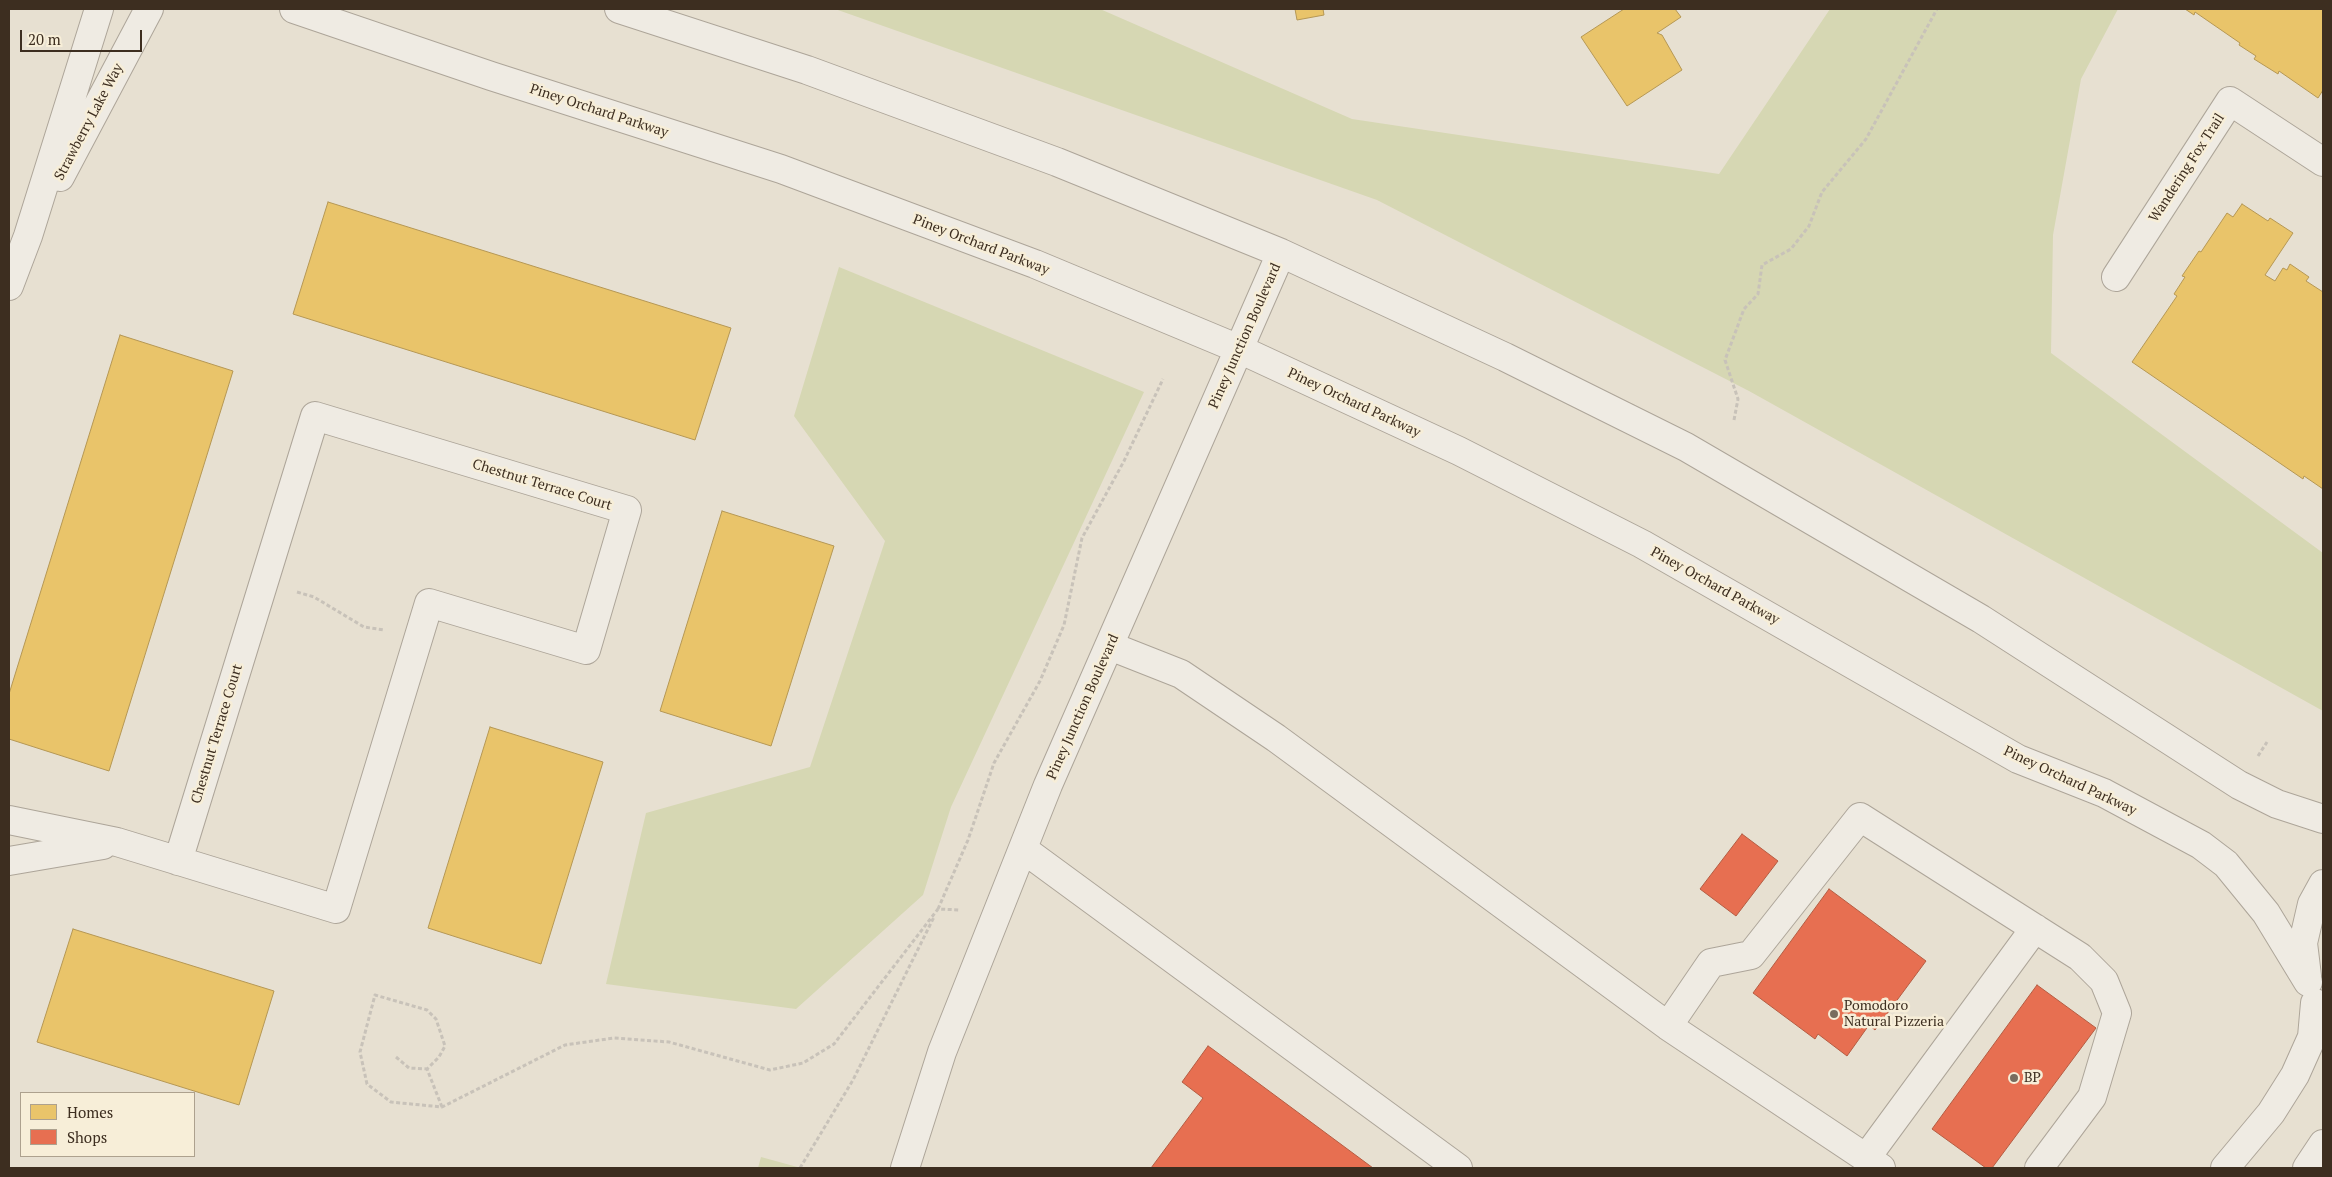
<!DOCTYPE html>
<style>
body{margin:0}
#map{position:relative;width:2332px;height:1177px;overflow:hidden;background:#e7e0d1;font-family:"PT Serif",serif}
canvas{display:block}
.frame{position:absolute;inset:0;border:10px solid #3d2e20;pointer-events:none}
.legend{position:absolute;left:20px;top:1092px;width:175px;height:65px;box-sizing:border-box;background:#f7eed8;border:1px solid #ada18e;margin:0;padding:6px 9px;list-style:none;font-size:15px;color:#3d2e20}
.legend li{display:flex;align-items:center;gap:10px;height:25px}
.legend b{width:25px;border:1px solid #ada18e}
.scale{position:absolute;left:20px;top:30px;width:122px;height:22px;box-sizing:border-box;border:2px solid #3d2e20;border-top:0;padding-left:6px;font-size:15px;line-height:18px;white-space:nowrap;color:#3d2e20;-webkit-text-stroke:4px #f7eed8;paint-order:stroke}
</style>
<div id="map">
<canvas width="2332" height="1177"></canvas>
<div class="frame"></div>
<ul class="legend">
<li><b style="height:14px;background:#e9c46a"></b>Homes</li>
<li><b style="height:14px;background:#e76f51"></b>Shops</li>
</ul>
<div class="scale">20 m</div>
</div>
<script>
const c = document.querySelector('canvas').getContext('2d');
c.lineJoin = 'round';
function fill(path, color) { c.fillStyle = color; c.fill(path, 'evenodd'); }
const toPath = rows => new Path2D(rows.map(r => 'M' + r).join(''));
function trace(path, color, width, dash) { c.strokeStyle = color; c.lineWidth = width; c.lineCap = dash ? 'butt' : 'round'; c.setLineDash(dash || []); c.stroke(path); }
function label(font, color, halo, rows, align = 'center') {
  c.font = font + ' "PT Serif",serif'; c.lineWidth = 5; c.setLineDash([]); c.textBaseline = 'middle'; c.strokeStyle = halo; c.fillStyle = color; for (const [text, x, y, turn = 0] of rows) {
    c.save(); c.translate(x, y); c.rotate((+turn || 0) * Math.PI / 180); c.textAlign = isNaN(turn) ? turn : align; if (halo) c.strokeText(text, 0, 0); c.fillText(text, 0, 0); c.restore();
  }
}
fill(toPath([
 [835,9,1100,9,1352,119,1719,174,1830,9,2118,9,2081,79,2053,235,2051,353,2323,553,2323,711,1749,391,1377,200],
 [839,267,1144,392,951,807,923,895,796,1009,606,984,646,813,810,767,885,541,794,416],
 [761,1157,801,1168,758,1168]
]), '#d6d7b3');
const homes = toPath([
 [1295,9,1323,9,1324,15,1297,20,1295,9],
 [1624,9,1675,9,1681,17,1657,33,1662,35,1682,70,1627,106,1581,37,1624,9],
 [2185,9,2323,9,2323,90,2318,98,2279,71,2278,74,2254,59,2256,56,2239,45,2240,43,2195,12,2194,15,2185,9],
 [328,202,731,328,695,440,293,314,328,202],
 [2242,204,2268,221,2270,218,2293,233,2265,275,2275,281,2283,268,2287,270,2290,264,2309,277,2306,281,2323,292,2323,489,2304,476,2303,479,2132,362,2177,296,2174,294,2185,277,2182,276,2199,251,2201,252,2227,213,2233,217,2242,204],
 [120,335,233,371,109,771,9,739,9,694,120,335],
 [722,511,834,546,771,746,660,711,722,511],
 [490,727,603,762,541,964,428,928,490,727],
 [73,929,274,991,239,1105,37,1042,73,929]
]);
fill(homes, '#e9c46a');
trace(homes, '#b59754', 1);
const shops = toPath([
 [1742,834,1778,861,1736,916,1700,889,1742,834],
 [1829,889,1926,961,1875,1030,1869,1025,1847,1056,1818,1034,1815,1039,1753,993,1829,889],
 [2037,985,2096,1028,1992,1168,1986,1168,1932,1129,2037,985],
 [1208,1046,1211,1048,1373,1168,1151,1168,1203,1098,1182,1082,1208,1046]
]);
fill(shops, '#e76f51');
trace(shops, '#b45c42', 1);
const minor = toPath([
 [294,9,491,76,781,169,1035,264,1239,349,1459,451,1642,544,2018,759,2104,793,2201,845,2226,864,2266,913,2308,982],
 [619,9,807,70,1057,162,1281,253,1505,357,1686,447,1981,619,2239,785,2277,804,2323,819],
 [60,177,149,9],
 [2116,277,2230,101,2323,162],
 [9,286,28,236,99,9],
 [1110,646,1181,674,1276,738,1668,1026,1881,1168],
 [9,820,117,842,336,909,429,603,586,650,627,510,315,416,178,861],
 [1023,849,1458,1168],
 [9,861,103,845],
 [2307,976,2303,943,2312,904,2323,884],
 [1668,1026,1711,963,1751,955,1860,817,2080,957,2104,981,2117,1013,2092,1097,2039,1168],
 [1866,1158,2035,928],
 [905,1168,942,1052,1048,785,1281,253],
 [2225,1168,2271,1113,2295,1075,2312,1037,2315,1003],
 [2307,1168,2323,1144]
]);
trace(minor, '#ada599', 30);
trace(toPath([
 [1734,420,1738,399,1725,360,1744,309,1758,294,1762,265,1791,249,1809,226,1822,192,1866,139,1937,9],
 [297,592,314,597,364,627,384,630],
 [2258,756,2267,742],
 [938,909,968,840,994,763,1040,681,1064,625,1082,538,1124,461,1163,379],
 [396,1057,409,1068,427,1069],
 [442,1107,427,1069,439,1057,445,1046,436,1019,427,1010,375,995,360,1052,367,1084,391,1102,442,1107,565,1045,614,1038,669,1042,770,1070,803,1063,834,1044,938,909,960,910],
 [800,1168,853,1080,934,917]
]), '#c8c2b9', 3, [4, 2.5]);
trace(minor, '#efebe3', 28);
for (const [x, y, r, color] of [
 [1834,1014,5,"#786c5e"],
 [2014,1078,5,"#786c5e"]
]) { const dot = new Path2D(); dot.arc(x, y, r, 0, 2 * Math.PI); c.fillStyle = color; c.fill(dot); trace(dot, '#f7eed8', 2); }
label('14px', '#3d2e20', '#f7eed8', [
 ["Piney Orchard Parkway",599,111,18],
 ["Strawberry Lake Way",89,122,-62],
 ["Wandering Fox Trail",2187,168,-57],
 ["Piney Orchard Parkway",981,245,21],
 ["Piney Junction Boulevard",1245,336,-66],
 ["Piney Orchard Parkway",1354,403,25],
 ["Chestnut Terrace Court",542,485,17],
 ["Piney Orchard Parkway",1715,586,29],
 ["Piney Junction Boulevard",1083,707,-66],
 ["Chestnut Terrace Court",217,734,-73],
 ["Piney Orchard Parkway",2070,781,25]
]);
label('14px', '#3d2e20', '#f7eed8', [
 ["Pomodoro",1844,1006],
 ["Natural Pizzeria",1844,1022],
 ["BP",2024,1078]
], 'left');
</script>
